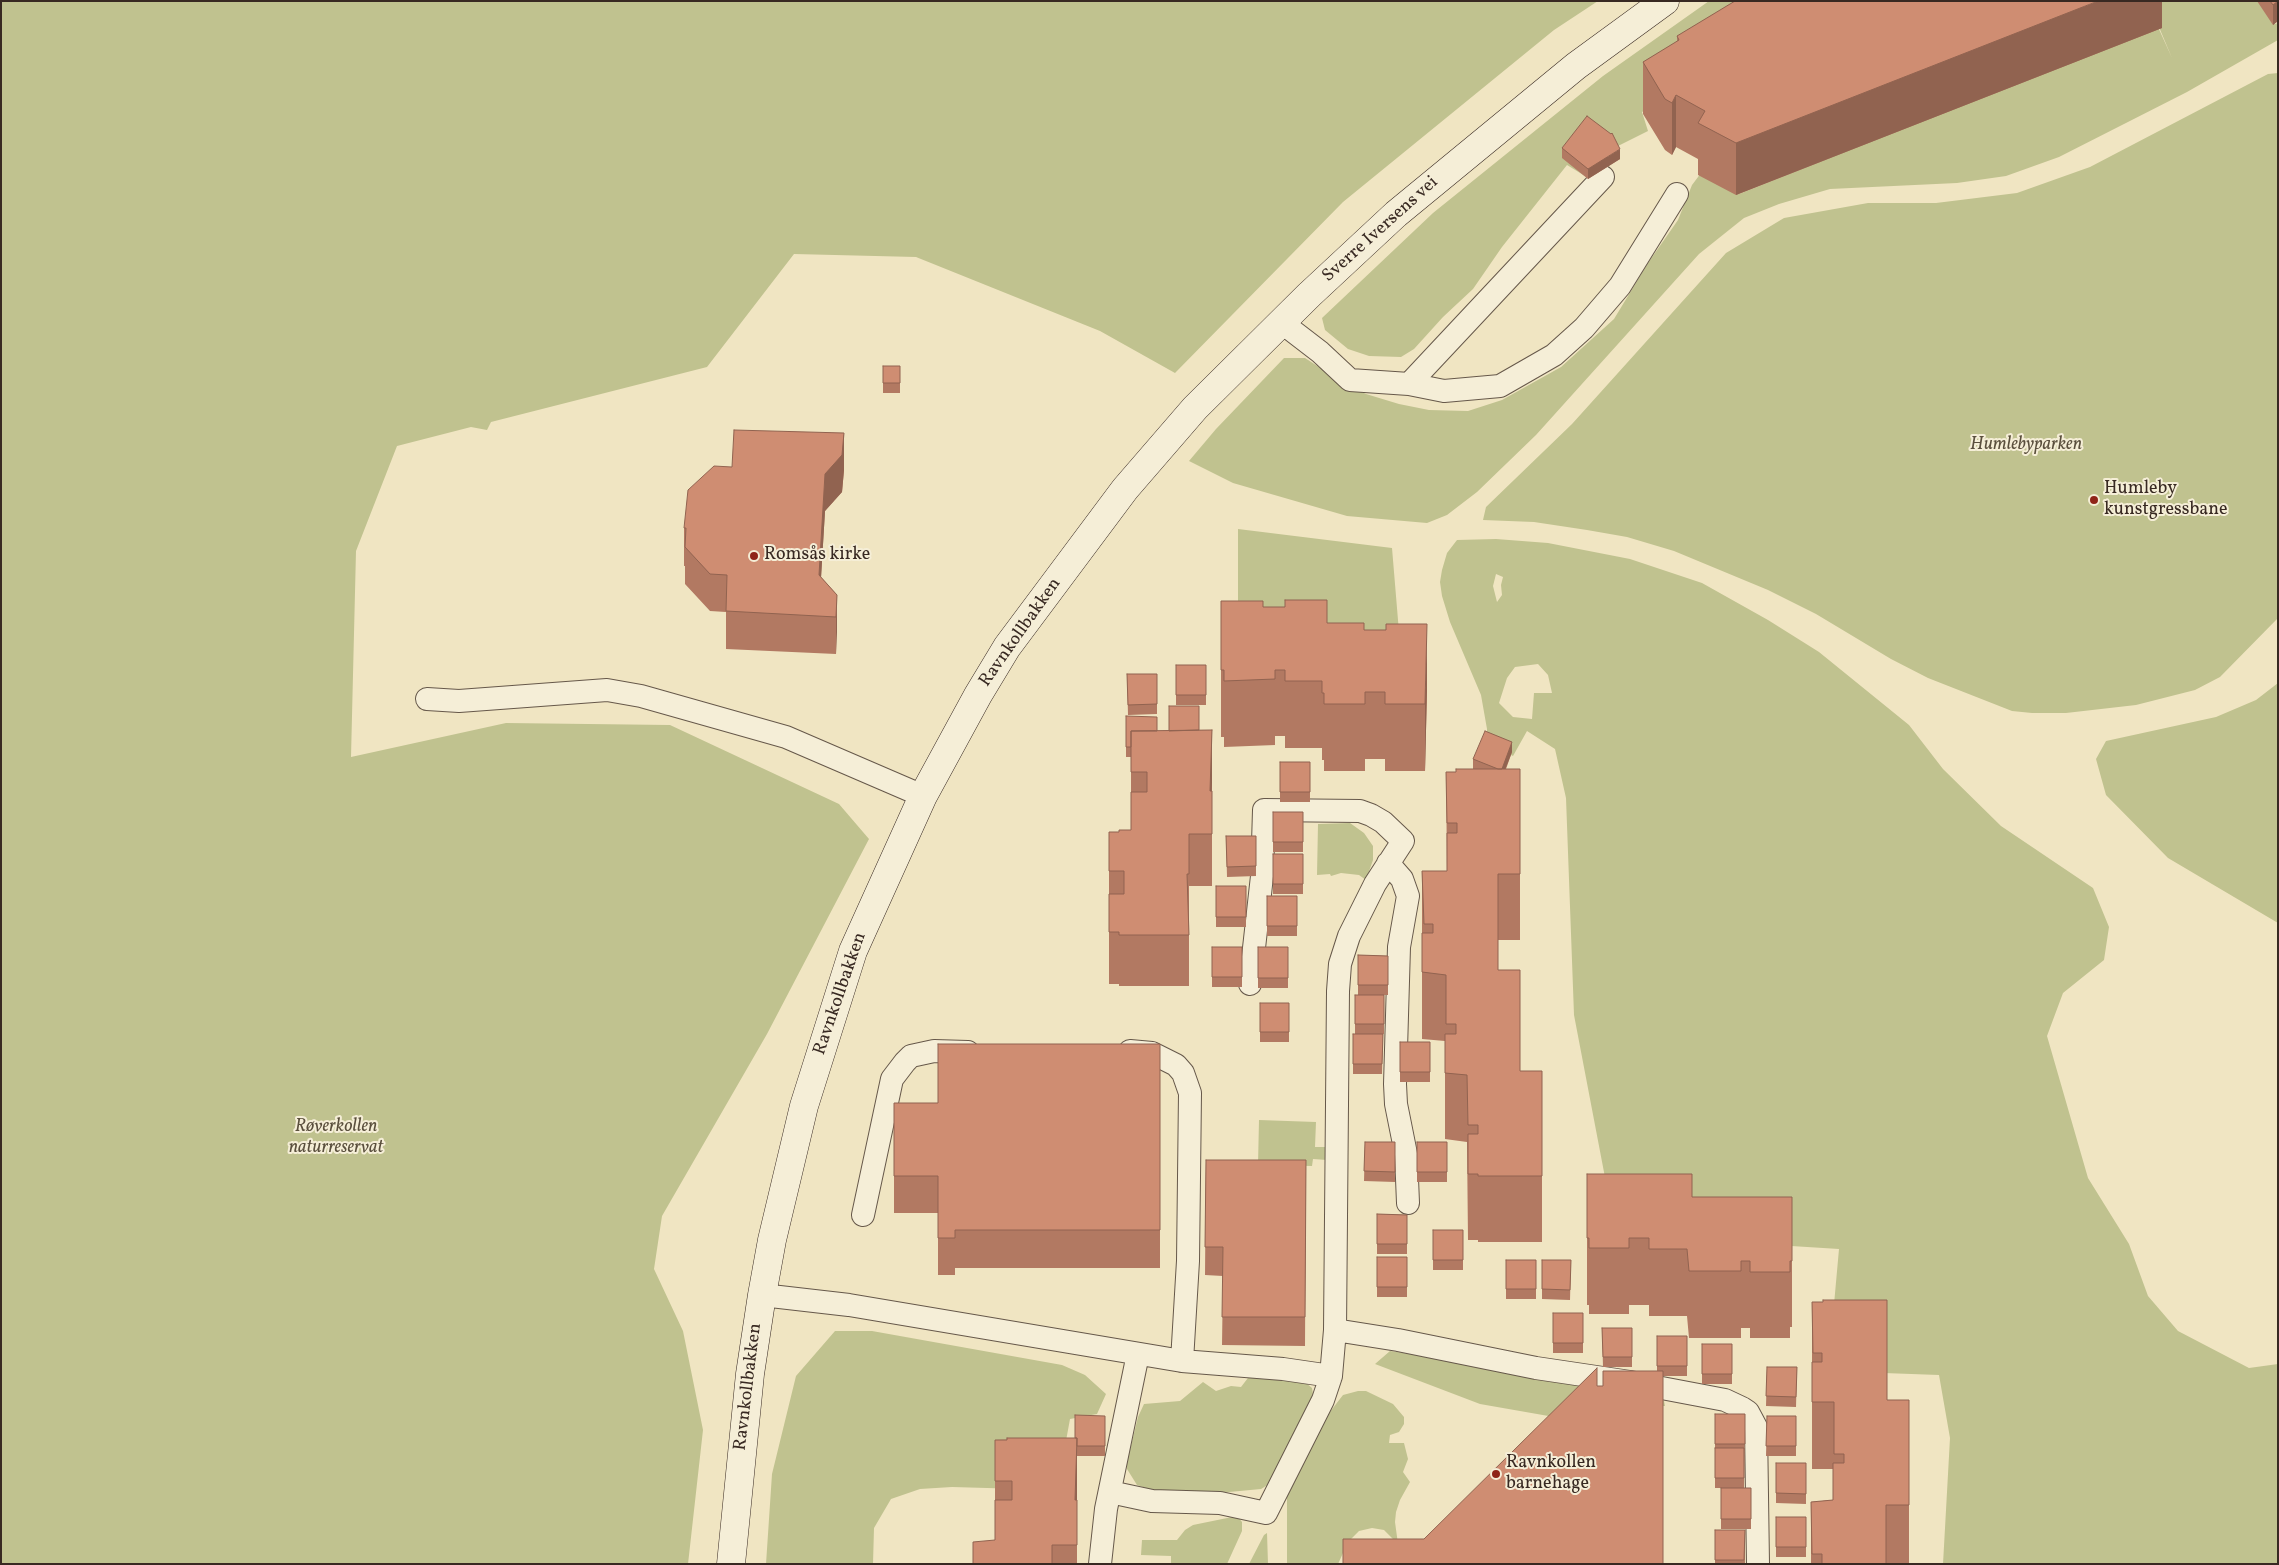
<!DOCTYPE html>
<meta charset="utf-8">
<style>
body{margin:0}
#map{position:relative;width:2279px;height:1565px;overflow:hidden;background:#f0e5c2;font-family:Vollkorn,serif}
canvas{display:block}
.frame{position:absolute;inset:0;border:2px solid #382922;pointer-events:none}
</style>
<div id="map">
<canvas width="2279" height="1565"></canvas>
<div class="frame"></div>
</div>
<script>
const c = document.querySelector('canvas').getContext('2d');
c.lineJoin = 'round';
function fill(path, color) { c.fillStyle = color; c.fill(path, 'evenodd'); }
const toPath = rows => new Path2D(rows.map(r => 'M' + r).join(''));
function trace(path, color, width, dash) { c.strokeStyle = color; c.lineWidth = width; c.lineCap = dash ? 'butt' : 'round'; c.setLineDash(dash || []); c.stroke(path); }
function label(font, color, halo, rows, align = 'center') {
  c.font = font + ' Vollkorn,serif'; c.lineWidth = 4; c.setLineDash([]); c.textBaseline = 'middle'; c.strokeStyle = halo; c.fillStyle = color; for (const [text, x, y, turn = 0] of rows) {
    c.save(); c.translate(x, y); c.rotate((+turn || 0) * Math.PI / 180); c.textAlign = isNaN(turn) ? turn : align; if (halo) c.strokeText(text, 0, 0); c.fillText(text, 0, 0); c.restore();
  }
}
fill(toPath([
 [1,1,1598,1,1554,30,1343,202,1175,373,1100,331,916,257,794,254,707,367,491,422,487,430,471,427,397,446,356,551,351,757,506,723,670,725,839,804,869,839,767,1034,662,1216,654,1269,683,1331,703,1430,688,1564,1,1564],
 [1709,1,1823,1,1677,93,1642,112,1648,131,1614,148,1585,176,1567,165,1502,247,1473,289,1443,317,1414,349,1401,357,1369,356,1348,349,1325,330,1322,318,1433,213,1603,76],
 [2148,1,2259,1,2275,24,2278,23,2278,40,2187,92,2059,157,2006,176,1957,183,1830,189,1779,204,1744,218,1699,254,1536,435,1477,492,1447,515,1427,523,1347,516,1233,483,1189,461,1216,429,1284,358,1305,358,1345,384,1366,394,1399,404,1429,410,1468,411,1502,400,1561,367,1614,319,1648,263,1678,220,1692,185,1701,173,1739,194,2158,27,2172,58],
 [2278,73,2278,618,2220,677,2195,690,2136,705,2066,713,2032,713,2012,711,1928,678,1891,659,1816,614,1768,590,1674,551,1627,537,1587,530,1534,522,1483,520,1486,507,1572,424,1726,253,1784,218,1868,203,1936,203,2017,193,2090,167,2268,74],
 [1238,529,1392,548,1399,632,1238,629],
 [1496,539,1548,543,1630,559,1702,583,1768,620,1819,652,1909,725,1943,769,2001,826,2093,888,2109,927,2104,960,2063,993,2047,1036,2088,1178,2129,1244,2148,1296,2178,1331,2249,1368,2278,1364,2278,1564,1943,1564,1950,1438,1939,1375,1828,1371,1839,1249,1616,1235,1574,1015,1566,798,1555,749,1527,731,1513,756,1487,743,1487,729,1481,695,1450,622,1442,596,1440,582,1442,570,1447,553,1457,540],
 [1496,574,1503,577,1501,585,1502,595,1497,602,1493,586],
 [1538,664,1548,675,1552,693,1534,693,1532,719,1513,717,1499,703,1507,678,1515,667],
 [2278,683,2278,923,2168,858,2106,795,2096,759,2106,741,2216,717,2256,700],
 [1350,823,1364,833,1373,846,1373,860,1366,880,1359,875,1341,873,1331,876,1330,874,1317,875,1318,824],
 [1259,1120,1316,1122,1315,1147,1328,1147,1327,1160,1313,1159,1312,1166,1258,1165],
 [835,1331,872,1331,1062,1365,1085,1375,1106,1394,1097,1414,1070,1419,1057,1490,952,1487,920,1489,891,1499,874,1528,873,1564,766,1564,772,1474,796,1376],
 [1390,1351,1437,1358,1664,1401,1665,1406,1593,1405,1577,1421,1480,1404,1375,1364],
 [1251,1374,1305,1382,1312,1388,1313,1394,1313,1399,1271,1483,1261,1489,1229,1492,1155,1491,1137,1485,1127,1469,1127,1462,1138,1417,1144,1404,1180,1401,1203,1382,1216,1391,1231,1386,1241,1387],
 [1358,1391,1366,1391,1393,1404,1404,1417,1404,1424,1399,1432,1390,1435,1389,1443,1404,1443,1408,1459,1403,1472,1410,1482,1400,1500,1396,1512,1395,1522,1398,1544,1384,1530,1372,1528,1359,1531,1348,1542,1338,1564,1287,1564,1287,1494,1326,1417,1343,1395],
 [1237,1516,1242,1522,1242,1531,1227,1564,1171,1564,1171,1556,1141,1555,1142,1540,1177,1540,1185,1530,1193,1525],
 [1267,1533,1268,1564,1249,1564,1264,1535]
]), '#c0c28f');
const lane = toPath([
 [1281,322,1320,352,1350,380,1409,384,1444,391,1500,386,1554,355,1584,328,1620,286,1677,194],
 [1409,384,1603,177],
 [427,699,459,701,607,690,641,696,786,737,923,796],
 [1388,863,1402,879,1408,896,1399,947,1395,1084,1396,1104,1406,1154,1408,1203],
 [1130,1051,1152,1053,1176,1065,1183,1073,1190,1093,1188,1261,1182,1361],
 [863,1215,892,1079,905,1062,911,1056,934,1051,968,1052],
 [762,1295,849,1305,1182,1361,1283,1369,1331,1376],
 [1335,1330,1398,1340,1536,1368,1630,1382,1725,1400,1742,1408,1748,1412,1756,1427,1758,1564],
 [1110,1492,1152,1501,1220,1503,1266,1513,1323,1400,1331,1376,1335,1330,1338,991,1340,964,1349,936,1375,884,1403,841,1383,822,1371,815,1360,811,1264,810,1262,876,1250,984],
 [1100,1564,1106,1509,1138,1354]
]);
const secondary = toPath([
 [731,1564,750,1374,762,1295,772,1240,804,1106,853,951,923,796,978,695,1007,647,1125,489,1195,408,1309,295,1396,214,1576,66,1665,1]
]);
trace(lane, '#66584a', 24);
trace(secondary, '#382922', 29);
trace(lane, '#f5eed7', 22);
trace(secondary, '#f5eed7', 28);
fill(toPath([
 [2162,1,2162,28,1736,195,1698,175,1698,159,1676,147,1672,155,1665,150,1643,114,1643,62,1677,42,1677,36],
 [2257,1,2278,1,2278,21,2273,25],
 [1562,148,1620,159,1588,179,1562,158],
 [883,366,900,366,900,393,883,393],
 [732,467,844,470,842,492,825,511,821,577,837,595,836,654,726,649,726,612,710,611,685,584,685,566,684,566,684,528],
 [1221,601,1263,607,1327,623,1364,630,1427,690,1425,771,1385,771,1385,759,1365,759,1365,771,1324,771,1324,760,1322,760,1322,748,1285,748,1285,736,1275,736,1275,745,1224,747,1224,737,1221,737],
 [1176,665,1206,665,1206,705,1176,705],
 [1127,674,1157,674,1157,714,1128,715],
 [1126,716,1157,731,1212,730,1212,886,1189,886,1189,986,1119,986,1119,984,1109,984,1109,832,1119,832,1131,830,1131,757,1126,757],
 [1512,752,1506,769,1520,769,1520,940,1498,940,1498,970,1520,1071,1542,1071,1542,1242,1478,1242,1478,1240,1468,1240,1467,1142,1445,1139,1445,1041,1422,1039,1422,871,1447,871,1446,772,1456,772,1473,769,1473,759],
 [1280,762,1310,762,1310,802,1280,802],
 [1273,812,1303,812,1303,852,1273,852],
 [1226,836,1256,836,1256,876,1227,877],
 [1273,854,1303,854,1303,894,1273,894],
 [1216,886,1246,886,1246,927,1216,927],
 [1267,896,1297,896,1297,936,1267,936],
 [1212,947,1242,947,1242,987,1212,987],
 [1258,947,1288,947,1288,988,1258,988],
 [1358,955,1388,956,1388,995,1367,995,1384,995,1384,1034,1383,1034,1382,1074,1353,1074,1353,1034,1372,1034,1355,1034,1355,995,1358,995],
 [1260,1003,1289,1003,1289,1042,1260,1042],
 [1400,1042,1430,1042,1430,1082,1400,1082],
 [1160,1044,1160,1268,955,1268,955,1275,938,1275,938,1213,894,1213,894,1103,938,1103],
 [1365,1142,1395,1142,1395,1182,1364,1181],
 [1417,1142,1447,1142,1447,1182,1417,1182],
 [1206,1160,1306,1160,1305,1346,1222,1345,1223,1276,1205,1275],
 [1587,1174,1692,1197,1792,1197,1792,1327,1790,1327,1790,1338,1750,1338,1750,1328,1741,1328,1741,1338,1689,1338,1687,1316,1649,1316,1649,1305,1629,1305,1629,1314,1589,1314,1589,1305,1587,1305],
 [1377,1214,1407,1215,1407,1254,1377,1254],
 [1433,1230,1463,1230,1463,1270,1433,1270],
 [1377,1257,1407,1257,1407,1297,1377,1297],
 [1506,1260,1536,1260,1536,1299,1506,1299],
 [1542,1260,1571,1260,1570,1300,1542,1299],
 [1812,1302,1887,1400,1909,1400,1909,1564,1811,1564,1811,1502,1833,1500,1833,1469,1812,1469],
 [1553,1313,1583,1313,1583,1353,1553,1353],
 [1602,1328,1632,1328,1632,1367,1603,1367],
 [1657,1336,1687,1336,1687,1376,1663,1376,1663,1564,1424,1539,1597,1386,1603,1386,1657,1371],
 [1702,1344,1732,1344,1732,1384,1702,1384],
 [1767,1367,1797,1367,1796,1407,1766,1406],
 [1715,1414,1745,1414,1744,1488,1715,1488],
 [1105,1416,1105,1456,1077,1456,1077,1564,973,1564,995,1540,995,1440,1075,1438],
 [1767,1416,1796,1416,1796,1456,1766,1456],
 [1776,1463,1806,1463,1806,1504,1776,1503],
 [1721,1488,1751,1488,1751,1529,1721,1529],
 [1776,1517,1806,1517,1806,1557,1776,1557],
 [1715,1530,1745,1530,1745,1564,1715,1564]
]), '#b27962');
fill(toPath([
 [2098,1,2162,1,2162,28,1736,195,1736,143],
 [2278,1,2278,21,2273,25,2273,5],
 [1676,95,1676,147,1672,155,1672,103],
 [1620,149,1620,159,1588,179,1588,169],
 [844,433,844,470,842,492,825,511,819,612,819,575,825,474],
 [837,595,837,632,836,654,836,617],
 [1427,624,1427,690,1425,771,1425,704],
 [1212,730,1212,782,1210,834,1210,791],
 [1512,742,1512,752,1501,780,1501,770],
 [1077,1438,1077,1505,1075,1500]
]), '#916350');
const building = toPath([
 [1735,1,2098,1,1736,143,1698,123,1705,111,1676,95,1672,103,1665,99,1643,62,1679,40,1677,36,1735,1],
 [2270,1,2278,1,2273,5,2270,1],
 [1587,116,1611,134,1612,133,1620,149,1588,169,1562,148,1587,116],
 [883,366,900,366,900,383,883,383,883,366],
 [734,430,844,433,842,455,825,474,819,575,837,595,836,617,726,611,727,575,710,574,685,547,686,528,684,528,688,490,714,466,732,467,734,430],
 [1285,600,1327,600,1327,623,1364,623,1364,630,1386,630,1386,624,1427,624,1425,704,1385,704,1385,692,1365,692,1365,704,1324,704,1324,693,1322,693,1322,681,1285,681,1285,670,1275,670,1275,679,1224,681,1224,670,1221,670,1221,601,1263,601,1263,607,1285,607,1285,600],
 [1176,665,1206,665,1206,695,1176,695,1176,665],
 [1127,674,1157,674,1157,704,1128,705,1127,674],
 [1169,706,1199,706,1199,730,1169,731,1169,706],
 [1126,716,1157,717,1157,731,1131,731,1131,747,1126,747,1126,716],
 [1212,730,1210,791,1212,791,1212,834,1189,834,1189,874,1187,874,1189,935,1119,935,1119,932,1109,932,1109,894,1124,894,1124,871,1109,871,1109,832,1119,832,1119,830,1131,830,1131,792,1147,792,1147,772,1131,772,1131,731,1212,730],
 [1485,731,1512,742,1502,769,1498,769,1473,759,1485,731],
 [1280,762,1310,762,1310,792,1280,792,1280,762],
 [1456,769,1520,769,1520,874,1498,874,1498,970,1520,970,1520,1071,1542,1071,1542,1176,1478,1176,1478,1174,1468,1174,1468,1134,1478,1134,1478,1125,1468,1125,1467,1075,1445,1073,1445,1034,1456,1034,1456,1024,1446,1024,1446,975,1422,972,1422,933,1433,933,1433,924,1424,924,1422,871,1447,871,1447,833,1457,833,1457,823,1447,823,1446,772,1456,772,1456,769],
 [1273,812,1303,812,1303,842,1273,842,1273,812],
 [1226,836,1256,836,1256,866,1227,867,1226,836],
 [1273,854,1303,854,1303,884,1273,884,1273,854],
 [1216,886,1246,886,1246,917,1216,917,1216,886],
 [1267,896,1297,896,1297,926,1267,926,1267,896],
 [1212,947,1242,947,1242,977,1212,977,1212,947],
 [1258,947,1288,947,1288,978,1258,978,1258,947],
 [1358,955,1388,956,1388,985,1358,985,1358,955],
 [1355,995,1384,995,1384,1024,1355,1024,1355,995],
 [1260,1003,1289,1003,1289,1032,1260,1032,1260,1003],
 [1353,1034,1383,1034,1382,1064,1353,1064,1353,1034],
 [1400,1042,1430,1042,1430,1072,1400,1072,1400,1042],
 [938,1044,1160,1044,1160,1230,955,1230,955,1238,938,1238,938,1176,894,1176,894,1103,938,1103,938,1044],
 [1365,1142,1395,1142,1395,1172,1364,1171,1365,1142],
 [1417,1142,1447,1142,1447,1172,1417,1172,1417,1142],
 [1206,1160,1306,1160,1305,1317,1222,1317,1223,1247,1205,1247,1206,1160],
 [1587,1174,1692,1174,1692,1197,1792,1197,1792,1261,1790,1261,1790,1272,1750,1272,1750,1261,1741,1261,1741,1271,1689,1271,1687,1249,1649,1249,1649,1238,1629,1238,1629,1248,1589,1248,1589,1238,1587,1238,1587,1174],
 [1377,1214,1407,1215,1407,1244,1377,1244,1377,1214],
 [1433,1230,1463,1230,1463,1260,1433,1260,1433,1230],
 [1377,1257,1407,1257,1407,1287,1377,1287,1377,1257],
 [1506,1260,1536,1260,1536,1289,1506,1289,1506,1260],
 [1542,1260,1571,1260,1570,1290,1542,1289,1542,1260],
 [1823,1300,1887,1300,1887,1400,1909,1400,1909,1505,1886,1505,1886,1564,1822,1564,1822,1554,1812,1554,1811,1502,1833,1500,1833,1463,1844,1463,1844,1454,1834,1454,1834,1402,1812,1402,1812,1362,1822,1362,1822,1353,1813,1353,1812,1302,1823,1302,1823,1300],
 [1553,1313,1583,1313,1583,1343,1553,1343,1553,1313],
 [1602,1328,1632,1328,1632,1357,1603,1357,1602,1328],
 [1657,1336,1687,1336,1687,1366,1657,1366,1657,1336],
 [1702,1344,1732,1344,1732,1374,1702,1374,1702,1344],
 [1767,1367,1797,1367,1796,1397,1766,1396,1767,1367],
 [1597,1368,1597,1386,1603,1386,1603,1371,1663,1371,1663,1564,1343,1564,1343,1539,1424,1539,1597,1368],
 [1715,1414,1745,1414,1745,1444,1715,1444,1715,1414],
 [1075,1415,1105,1416,1105,1446,1077,1446,1077,1438,1075,1438,1075,1415],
 [1767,1416,1796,1416,1796,1446,1766,1446,1767,1416],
 [1007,1438,1077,1438,1075,1500,1077,1500,1077,1545,1052,1545,1052,1564,973,1564,973,1542,995,1540,995,1500,1012,1500,1012,1481,995,1481,995,1440,1007,1440,1007,1438],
 [1715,1448,1744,1448,1744,1478,1715,1478,1715,1448],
 [1776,1463,1806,1463,1806,1494,1776,1493,1776,1463],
 [1721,1488,1751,1488,1751,1519,1721,1519,1721,1488],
 [1776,1517,1806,1517,1806,1547,1776,1547,1776,1517],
 [1715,1530,1745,1530,1744,1560,1715,1560,1715,1530]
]);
fill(building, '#cf8d72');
trace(building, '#916350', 1);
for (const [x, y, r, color] of [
 [2094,500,5,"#8f2418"],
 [754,556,5,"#8f2418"],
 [1496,1474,5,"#8f2418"]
]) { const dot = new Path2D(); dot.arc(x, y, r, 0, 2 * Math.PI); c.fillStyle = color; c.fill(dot); trace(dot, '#f5eed7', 2); }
label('18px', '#382922', '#f5eed7', [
 ["Sverre Iversens vei",1381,230,-42],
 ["Ravnkollbakken",1021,633,-55],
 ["Ravnkollbakken",841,994,-71],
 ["Ravnkollbakken",749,1387,-83]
]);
label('italic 18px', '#5a4f3d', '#f5eed7', [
 ["Humlebyparken",2026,446],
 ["Røverkollen",336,1128],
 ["naturreservat",336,1149]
]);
label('18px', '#382922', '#f5eed7', [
 ["Humleby",2104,490],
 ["kunstgressbane",2104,511],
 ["Romsås kirke",764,556],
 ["Ravnkollen",1506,1464],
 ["barnehage",1506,1485]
], 'left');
</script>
